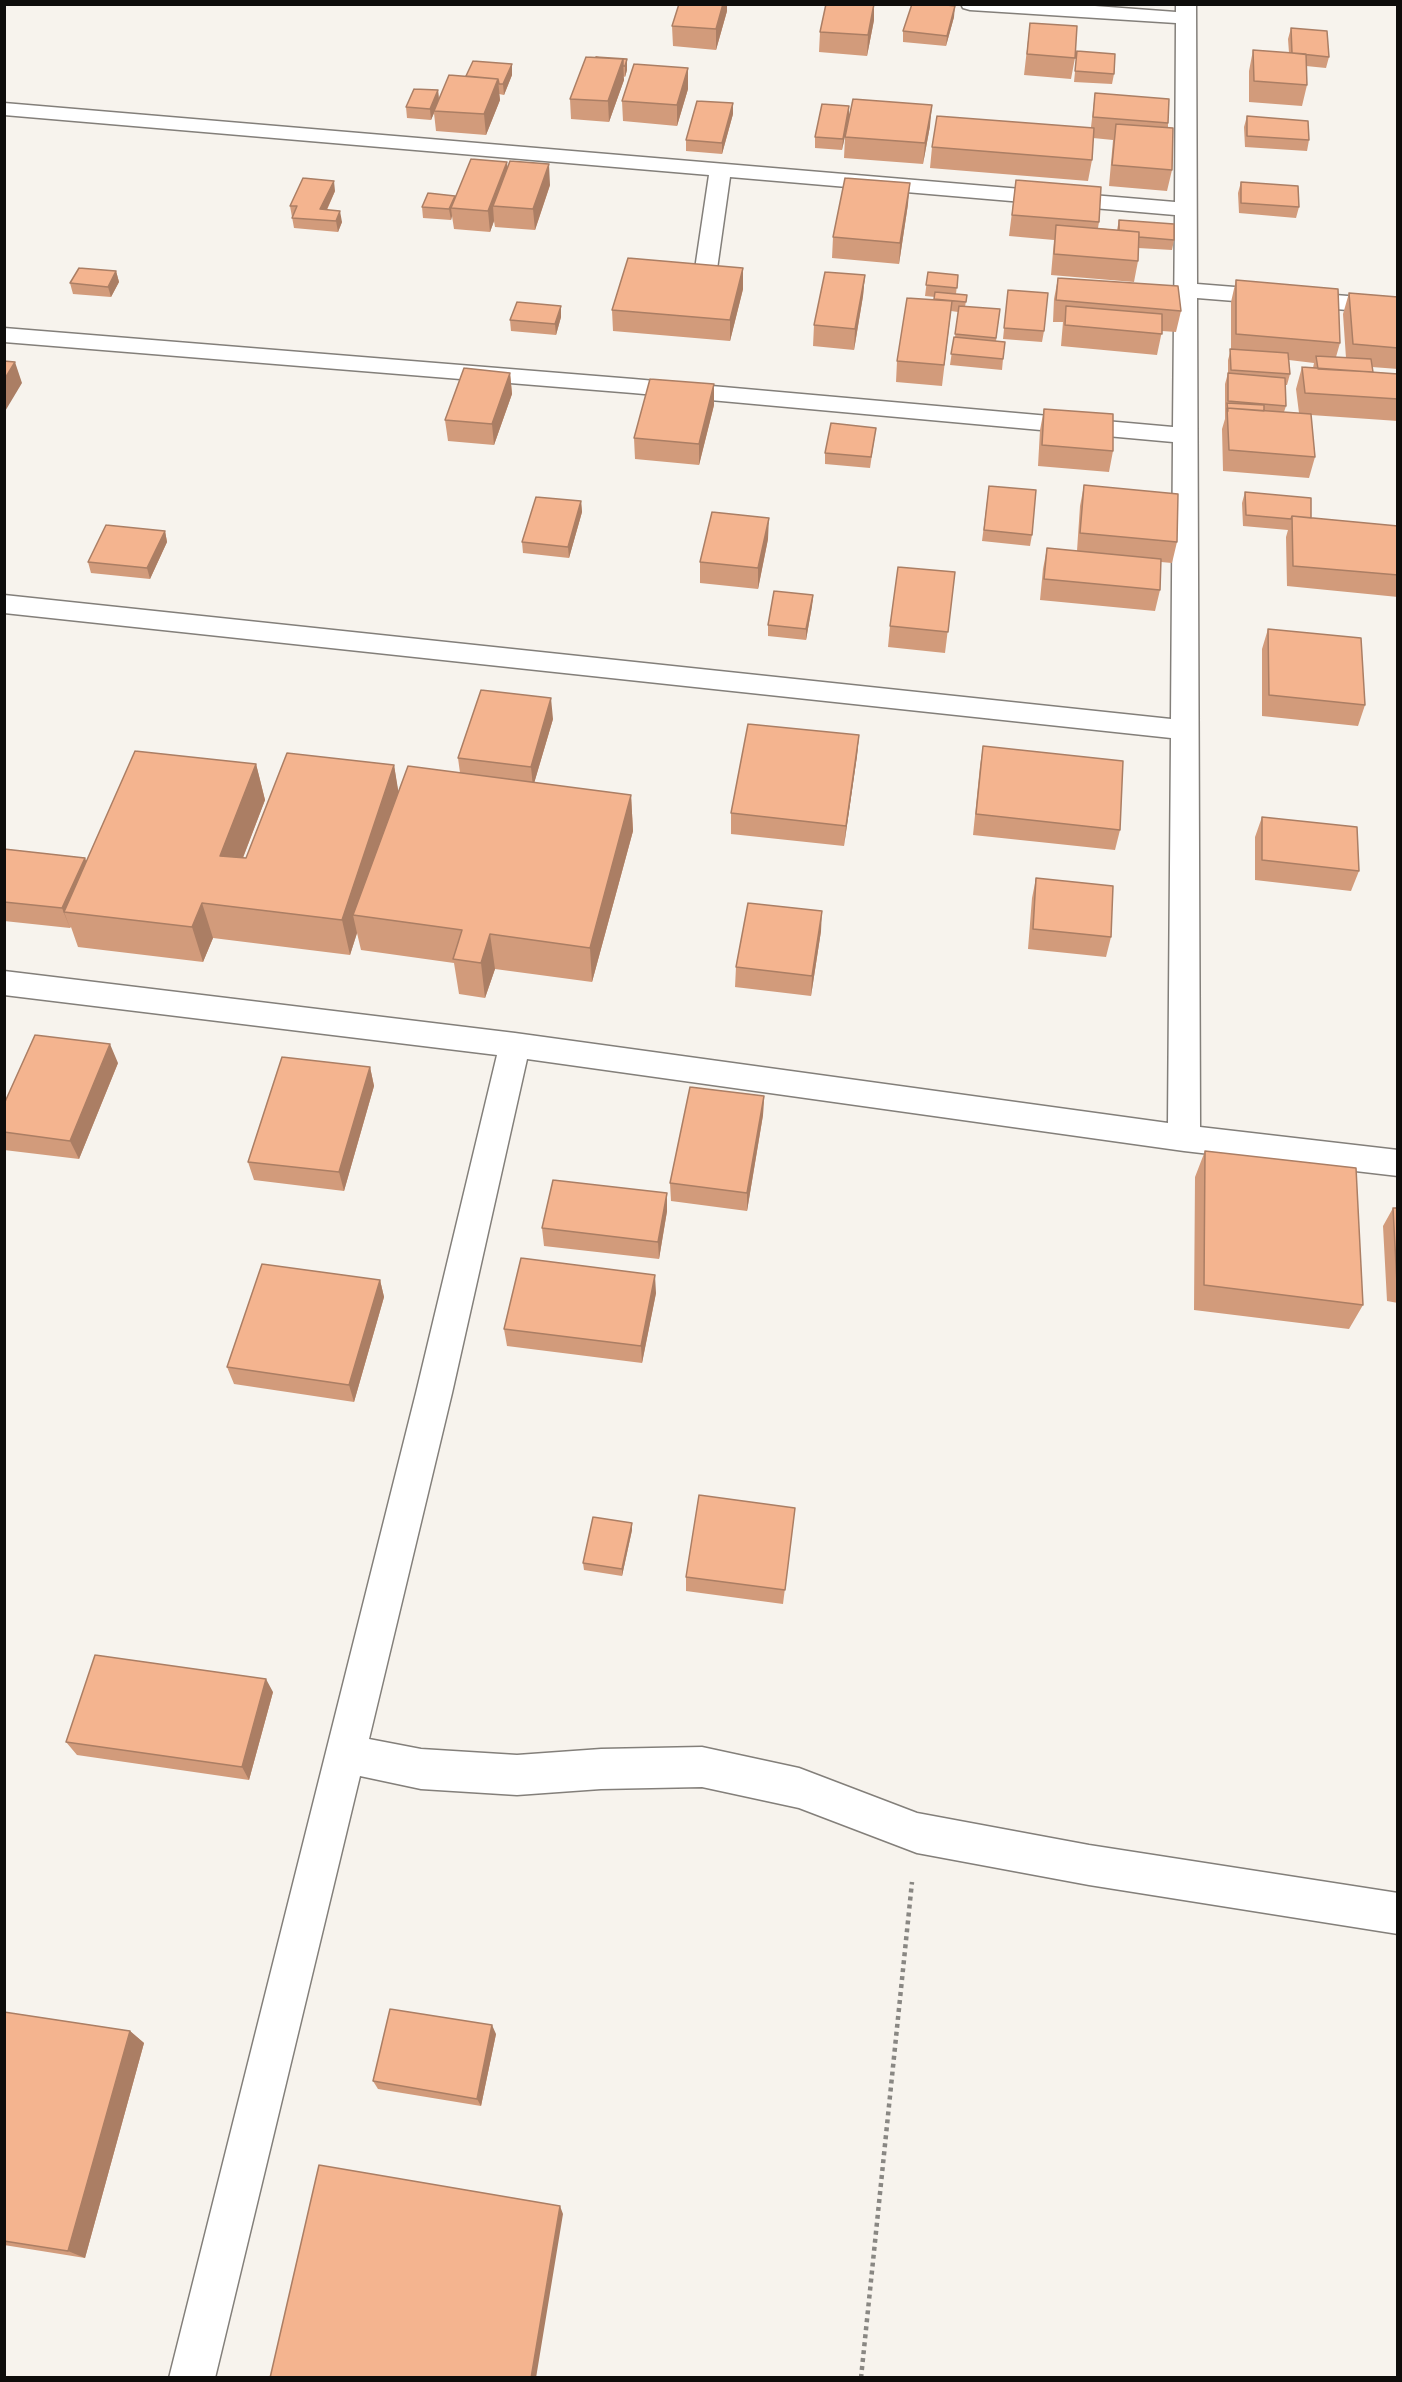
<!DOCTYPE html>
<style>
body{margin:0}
#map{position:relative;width:1402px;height:2382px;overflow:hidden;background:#f7f3ed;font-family:Quicksand,sans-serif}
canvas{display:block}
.frame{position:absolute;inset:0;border:6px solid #0e0d0b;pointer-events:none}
</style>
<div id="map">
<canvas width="1402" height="2382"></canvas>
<div class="frame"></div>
</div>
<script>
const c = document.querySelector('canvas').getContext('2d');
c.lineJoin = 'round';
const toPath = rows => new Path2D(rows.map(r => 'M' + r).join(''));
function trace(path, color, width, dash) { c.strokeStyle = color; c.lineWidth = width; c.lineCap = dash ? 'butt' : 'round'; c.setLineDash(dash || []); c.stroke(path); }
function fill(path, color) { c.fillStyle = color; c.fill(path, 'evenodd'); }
const minor = toPath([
 [961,4,1068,4,1176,12,1176,4,1196,4,1197,284,1398,300,1398,314,1197,298,1200,1127,1398,1150,1398,1176,1184,1151,527,1059,452,1393,369,1739,421,1749,517,1755,601,1749,702,1747,799,1768,917,1813,1089,1845,1398,1893,1398,1934,1089,1885,917,1853,799,1808,702,1787,601,1789,517,1795,421,1789,360,1776,215,2378,169,2378,416,1393,497,1055,4,995,4,971,515,1033,1168,1123,1171,738,4,613,4,595,1171,719,1173,442,633,393,4,342,4,328,633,379,1173,427,1175,215,730,177,717,269,714,274,706,276,698,274,695,269,709,175,4,115,4,103,1175,202,1176,23,970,10,963,8,961,4]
]);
trace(minor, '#837f7a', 3);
trace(toPath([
 [861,2378,912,1882]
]), '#898783', 4.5, [4, 4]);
fill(minor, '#fff');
fill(toPath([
 [727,11,716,50,673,46,672,26],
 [954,17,946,46,903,42,903,31],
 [874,20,867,56,819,52,820,32],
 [1030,23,1075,58,1071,79,1024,75],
 [1291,28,1329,57,1326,68,1306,66,1307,85,1302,106,1249,102,1249,71,1253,50,1289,53,1288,39],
 [1077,51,1114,74,1112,84,1074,82],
 [627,59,627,70,625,77,623,76,624,80,609,122,571,119,570,99],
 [512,75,504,95,499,94,500,100,486,135,436,131,434,113,431,120,407,118,406,107,438,90,439,99,466,76],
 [688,89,677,126,623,121,622,101],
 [1095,93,1168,123,1168,128,1172,170,1167,191,1109,186,1113,140,1093,138,1092,160,1088,181,930,168,932,147,1091,127],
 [849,106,849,117,842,150,815,148,815,137],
 [733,114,722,154,686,151,686,140],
 [1247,116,1309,140,1307,151,1245,147,1244,127],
 [930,126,923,164,844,158,845,137],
 [507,162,507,168,550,185,535,230,495,227,494,221,490,232,454,229,452,216,451,220,423,218,422,207,455,196,455,199],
 [1016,180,1099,222,1098,228,1117,230,1119,220,1174,240,1172,250,1138,248,1138,261,1134,282,1051,275,1054,240,1009,236],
 [1241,182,1299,207,1296,218,1239,213,1238,193],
 [335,191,327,210,342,222,338,232,294,228,290,206],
 [908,204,899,264,832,258,833,237],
 [743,268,743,289,730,341,613,331,612,310],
 [116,271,119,282,111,297,73,294,70,283],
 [928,272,958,275,956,294,967,295,965,307,1000,309,996,341,1003,359,1002,370,950,365,954,337,955,337,958,312,951,311,942,386,896,382,897,361,934,300,935,297,925,296],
 [865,275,863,296,854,350,813,346,814,325],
 [1058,278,1181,311,1176,332,1162,331,1157,355,1061,346,1063,322,1053,322,1054,299],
 [1236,280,1340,343,1336,357,1346,358,1343,314,1349,293,1398,297,1398,369,1372,367,1373,372,1398,374,1398,421,1311,415,1315,457,1309,478,1223,471,1222,429,1225,419,1225,384,1228,373,1228,360,1231,349,1231,302],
 [1289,360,1314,363,1313,368,1302,367,1296,389,1299,413,1284,412,1286,406,1285,385,1287,385,1290,374],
 [1008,290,1044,331,1042,342,1003,339],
 [561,317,556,335,511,331,510,320],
 [510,373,512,394,494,445,448,441,445,420],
 [714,405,699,465,635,459,634,438],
 [1044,409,1113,451,1109,472,1038,466,1040,430],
 [876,428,870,468,825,464,825,453],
 [1084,485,1177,542,1172,563,1161,562,1160,590,1155,611,1040,600,1043,569,1047,548,1077,551,1080,506],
 [989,486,1032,535,1030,546,982,541],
 [1245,492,1311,518,1398,526,1398,597,1287,586,1286,537,1288,530,1243,526,1242,503],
 [581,501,582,512,569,558,523,553,522,542],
 [165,531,167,542,150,579,91,573,88,562],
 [768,539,758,589,700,583,700,562],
 [955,572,945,653,888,647,890,626],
 [813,595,812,606,806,640,768,636,768,625],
 [1268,629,1365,705,1358,726,1262,716,1262,649],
 [553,719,534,783,631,795,633,831,592,982,495,969,485,998,459,994,454,963,361,950,357,933,350,955,213,938,203,962,78,947,71,927,70,928,4,921,4,849,85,858,86,862,256,764,265,800,243,858,246,858,394,765,398,792,460,773,458,758],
 [859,735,857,756,844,846,731,834,731,813],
 [983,746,1120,830,1115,850,973,835,980,766],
 [1262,817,1359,871,1351,891,1255,880,1255,837],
 [1036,878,1111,937,1106,957,1028,949,1032,898],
 [821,931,811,996,735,987,736,967],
 [118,1063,79,1159,4,1150,4,1104],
 [370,1067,374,1086,344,1191,254,1180,248,1162],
 [764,1096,763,1115,747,1211,671,1201,670,1183],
 [1205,1151,1363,1305,1349,1329,1194,1310,1195,1177],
 [667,1193,667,1211,659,1259,544,1246,542,1228],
 [1393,1208,1398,1208,1398,1303,1387,1301,1383,1226],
 [380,1280,384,1297,354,1402,234,1384,227,1367],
 [656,1293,642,1363,507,1346,504,1329],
 [795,1508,783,1604,686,1591,686,1577],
 [632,1523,632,1530,622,1576,584,1570,583,1563],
 [273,1692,249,1780,77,1755,66,1742],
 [4,2012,130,2031,144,2043,85,2258,4,2245],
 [496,2034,481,2106,378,2089,373,2081]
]), '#d29b7b');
fill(toPath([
 [723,4,727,4,727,11,716,50,716,29],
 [874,4,874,20,867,56,868,35],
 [955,6,954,17,946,46,947,36],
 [623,59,624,80,609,122,608,101],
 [627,59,627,70,625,77,625,66],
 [512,64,512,75,504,95,503,84],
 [688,68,688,89,677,126,677,105],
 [498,79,500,100,486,135,484,114],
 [438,90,439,101,434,111,434,113,431,120,430,109],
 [733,103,733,114,722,154,722,143],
 [932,105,930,126,923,164,925,143],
 [849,106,849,117,842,150,843,139],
 [507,162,509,182,493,206,494,221,490,232,488,211],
 [549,164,550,185,535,230,533,209],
 [334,181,335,191,322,220,320,209],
 [910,183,908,204,899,264,900,243],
 [455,196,456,206,451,208,452,216,451,220,449,209],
 [340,211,342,222,338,232,336,221],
 [743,268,743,289,730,341,730,320],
 [116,271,119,282,111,297,108,287],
 [865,275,863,296,854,350,855,329],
 [561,306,561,317,556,335,555,324],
 [15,362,22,383,4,413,4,380],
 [510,373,512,394,494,445,492,424],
 [714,384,714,405,699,465,699,444],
 [581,501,582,512,569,558,568,547],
 [769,518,768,539,758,589,758,568],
 [165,531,167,542,150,579,147,568],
 [813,595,812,606,806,640,806,629],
 [551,698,553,719,533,787,531,767],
 [859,735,857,756,844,846,846,826],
 [256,764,265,800,230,891,220,856],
 [394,765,400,801,353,915,357,933,350,955,342,920],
 [631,795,633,831,592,982,590,948],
 [85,858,92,878,64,912,70,928,62,908],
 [202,903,213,938,203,962,192,927],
 [822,911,821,931,811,996,812,976],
 [490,934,495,969,485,998,481,963],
 [110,1044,118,1063,79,1159,70,1141],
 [370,1067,374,1086,344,1191,339,1172],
 [764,1096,763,1115,747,1211,747,1193],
 [667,1193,667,1211,659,1259,658,1242],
 [655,1275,656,1293,642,1363,641,1346],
 [380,1280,384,1297,354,1402,349,1385],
 [632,1523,632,1530,622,1576,622,1569],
 [266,1679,273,1692,249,1780,242,1767],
 [492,2025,496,2034,481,2106,477,2099],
 [130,2031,144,2043,85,2258,68,2251],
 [560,2206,563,2214,536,2378,531,2378]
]), '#ab7e64');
const building = toPath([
 [679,4,723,4,716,29,672,26,679,4],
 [826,4,874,4,868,35,820,32,826,4],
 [912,4,938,4,955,6,947,36,903,31,912,4],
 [1030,23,1077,26,1075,58,1027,54,1030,23],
 [1291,28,1327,31,1329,57,1292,53,1291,28],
 [1253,50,1306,54,1307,85,1254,81,1253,50],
 [1077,51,1115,54,1114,74,1075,71,1077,51],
 [586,57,623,59,608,101,570,99,586,57],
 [596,57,627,59,625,66,623,66,623,59,596,57],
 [473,61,512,64,503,84,499,84,498,79,466,76,473,61],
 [634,64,688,68,677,105,622,101,634,64],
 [449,75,498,79,484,114,434,111,449,75],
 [414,89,438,90,430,109,406,107,414,89],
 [1095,93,1169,99,1168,123,1093,117,1095,93],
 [853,99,932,105,925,143,845,137,853,99],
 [697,101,733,103,722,143,686,140,697,101],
 [822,104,849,106,843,139,815,137,822,104],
 [937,116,1094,128,1092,160,932,147,937,116],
 [1247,116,1308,121,1309,140,1247,136,1247,116],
 [1116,124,1173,128,1172,170,1112,165,1116,124],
 [471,159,507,162,488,211,451,208,471,159],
 [510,161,549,164,533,209,493,206,510,161],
 [303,178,334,181,320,209,340,211,336,221,292,218,297,206,290,206,303,178],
 [845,178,910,183,900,243,833,237,845,178],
 [1016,180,1101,187,1099,222,1012,215,1016,180],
 [1241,182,1298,186,1299,207,1241,203,1241,182],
 [428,193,455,196,449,209,422,207,428,193],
 [1119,220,1174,224,1174,240,1139,237,1139,232,1119,230,1119,220],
 [1056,225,1139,232,1138,261,1054,254,1056,225],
 [628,258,743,268,730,320,612,310,628,258],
 [79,268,116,271,108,287,70,283,79,268],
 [825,272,865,275,855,329,814,325,825,272],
 [928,272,958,275,957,288,926,285,928,272],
 [1058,278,1178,286,1181,311,1056,300,1058,278],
 [1236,280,1338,289,1340,343,1236,334,1236,280],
 [1008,290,1048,293,1044,331,1004,328,1008,290],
 [935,292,967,295,966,302,934,299,935,292],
 [1349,293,1398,297,1398,348,1353,344,1349,293],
 [907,298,952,301,944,365,897,361,907,298],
 [517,302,561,306,555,324,510,320,517,302],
 [959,306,1000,309,996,338,955,334,959,306],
 [1066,306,1162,314,1162,334,1065,325,1066,306],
 [954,337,1005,342,1003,359,951,354,954,337],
 [1230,349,1288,353,1290,374,1231,370,1230,349],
 [1316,356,1371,359,1373,372,1318,369,1316,356],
 [4,361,15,362,4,380,4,361],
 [1302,367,1398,374,1398,399,1305,393,1302,367],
 [464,368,510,373,492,424,445,420,464,368],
 [1228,373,1285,378,1286,406,1228,401,1228,373],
 [650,379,714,384,699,444,634,438,650,379],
 [1227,403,1264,405,1264,411,1227,408,1228,411,1227,403],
 [1227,408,1311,414,1315,457,1229,450,1227,408],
 [1044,409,1113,414,1113,451,1042,445,1044,409],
 [831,423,876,428,871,457,825,453,831,423],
 [1084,485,1178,494,1177,542,1080,533,1084,485],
 [989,486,1036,490,1032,535,984,530,989,486],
 [1245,492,1311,498,1311,518,1292,516,1291,519,1246,515,1245,492],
 [536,497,581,501,568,547,522,542,536,497],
 [712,512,769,518,758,568,700,562,712,512],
 [1292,516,1398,526,1398,575,1293,566,1292,516],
 [106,525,165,531,147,568,88,562,106,525],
 [1047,548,1161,559,1160,590,1044,579,1047,548],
 [898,567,955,572,948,632,890,626,898,567],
 [774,591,813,595,806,629,768,625,774,591],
 [1268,629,1361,638,1365,705,1269,695,1268,629],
 [481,690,551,698,531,767,458,758,481,690],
 [748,724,859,735,846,826,731,813,748,724],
 [983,746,1123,761,1120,830,976,814,983,746],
 [135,751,256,764,220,856,246,858,287,753,394,765,342,920,202,903,192,927,64,912,135,751],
 [408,766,631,795,590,948,490,934,481,963,453,959,462,930,353,915,408,766],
 [1262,817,1357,827,1359,871,1262,860,1262,817],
 [4,849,85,858,62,908,4,902,4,849],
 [1036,878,1113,886,1111,937,1033,929,1036,878],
 [748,903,822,911,812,976,736,967,748,903],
 [35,1035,110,1044,70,1141,4,1132,4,1104,35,1035],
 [282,1057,370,1067,339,1172,248,1162,282,1057],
 [690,1087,764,1096,747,1193,670,1183,690,1087],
 [1205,1151,1356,1168,1363,1305,1204,1285,1205,1151],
 [553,1180,667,1193,658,1242,542,1228,553,1180],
 [1393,1208,1398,1208,1398,1284,1397,1284,1393,1208],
 [521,1258,655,1275,641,1346,504,1329,521,1258],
 [262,1264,380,1280,349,1385,227,1367,262,1264],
 [699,1495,795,1508,785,1590,686,1577,699,1495],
 [593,1517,632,1523,622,1569,583,1563,593,1517],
 [95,1655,266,1679,242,1767,66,1742,95,1655],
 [390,2009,492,2025,477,2099,373,2081,390,2009],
 [4,2012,130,2031,68,2251,4,2241,4,2012],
 [319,2165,560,2206,531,2378,270,2378,319,2165]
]);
fill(building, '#f4b48f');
trace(building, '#ab7e64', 1.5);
</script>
